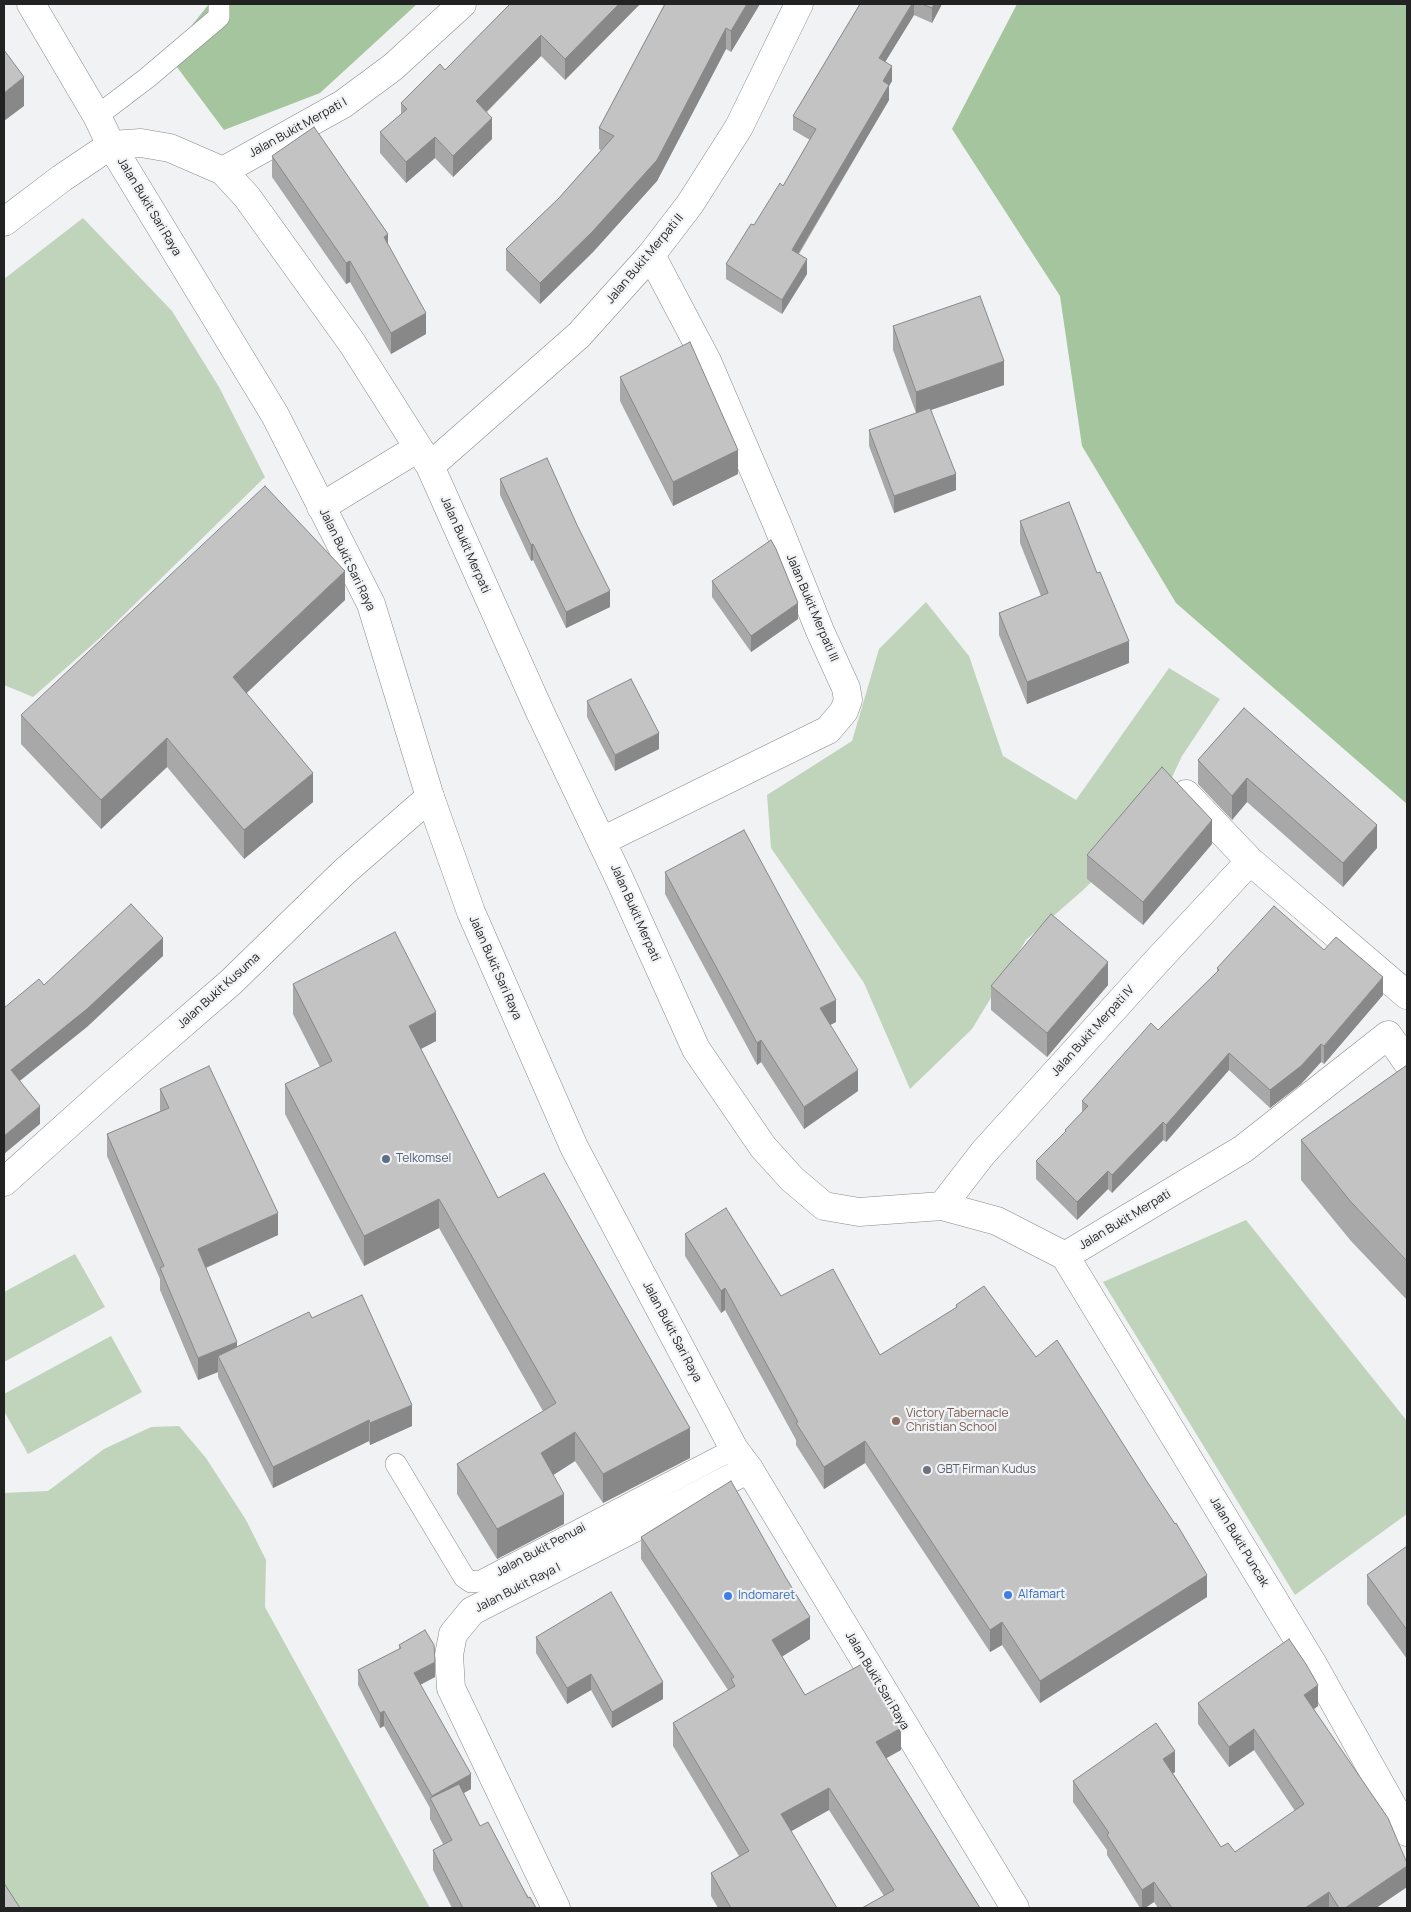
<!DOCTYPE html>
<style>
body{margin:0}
#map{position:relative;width:1411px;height:1912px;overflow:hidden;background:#f1f2f4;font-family:Manrope,sans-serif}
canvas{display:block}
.frame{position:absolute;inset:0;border:5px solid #222223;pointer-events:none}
</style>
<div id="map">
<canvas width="1411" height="1912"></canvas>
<div class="frame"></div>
</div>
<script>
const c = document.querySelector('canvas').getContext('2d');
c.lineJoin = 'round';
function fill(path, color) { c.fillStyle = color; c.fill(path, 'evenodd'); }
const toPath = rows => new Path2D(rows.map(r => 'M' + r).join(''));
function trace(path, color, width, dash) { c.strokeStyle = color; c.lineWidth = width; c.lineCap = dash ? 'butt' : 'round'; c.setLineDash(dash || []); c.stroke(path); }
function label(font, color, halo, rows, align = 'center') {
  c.font = font + ' Manrope,sans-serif'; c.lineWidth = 4.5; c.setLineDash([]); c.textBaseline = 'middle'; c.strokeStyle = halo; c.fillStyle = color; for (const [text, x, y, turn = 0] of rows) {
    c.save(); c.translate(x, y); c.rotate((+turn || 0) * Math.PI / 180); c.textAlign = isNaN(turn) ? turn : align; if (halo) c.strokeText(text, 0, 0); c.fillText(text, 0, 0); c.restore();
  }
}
fill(toPath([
 [83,218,172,311,219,387,265,477,100,638,33,697,4,685,4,279],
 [926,602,969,656,1003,756,1076,800,1169,668,1220,699,1182,756,1148,828,1082,891,1026,940,972,1029,910,1089,864,983,771,848,767,795,852,741,879,649],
 [1246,1220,1407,1421,1407,1514,1295,1595,1103,1282],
 [75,1254,105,1307,4,1362,4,1292],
 [111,1336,142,1392,28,1454,4,1411,4,1394],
 [179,1426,206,1458,246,1520,266,1560,265,1607,430,1908,14,1908,4,1892,4,1493,48,1491,104,1449,151,1427]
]), '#bfd4bb');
fill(toPath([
 [209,4,417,4,320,93,224,130,168,55],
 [1017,4,1407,4,1407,804,1176,603,1082,446,1060,296,952,129]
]), '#a4c59e');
const service = toPath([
 [97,116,147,78,219,17,219,4],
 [396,1464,464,1577,471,1582,481,1581,734,1449]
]);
const minor = toPath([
 [223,171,343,104,393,67,462,4],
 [4,222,62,178,111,145,141,143,170,148,223,171,247,197,352,343,430,466,540,712,619,878,696,1049,763,1147,792,1179,824,1206,859,1212,942,1206,997,1221,1065,1256,1243,1149,1388,1035,1407,1062],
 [430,466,579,335,651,255,690,204,739,127,799,4],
 [321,507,418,448],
 [1186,794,1250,861,1407,995],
 [602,841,828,730,844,711,848,700,846,688,820,631,777,524,707,361,651,255],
 [4,1182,111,1086,231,982,344,872,430,797],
 [942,1206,983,1153,1157,961,1250,861],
 [1065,1256,1314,1666,1407,1832],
 [556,1908,451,1688,449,1655,453,1634,472,1611,749,1469]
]);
const tertiary = toPath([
 [31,4,97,116,111,145,275,415,371,604,430,797,471,912,574,1147,734,1449,749,1469,1015,1908]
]);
trace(service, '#88898a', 22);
trace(minor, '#88898a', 29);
trace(tertiary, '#88898a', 29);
trace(service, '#fff', 21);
trace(minor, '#fff', 28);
trace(tertiary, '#fff', 28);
fill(toPath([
 [508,4,640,4,565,80,541,56,487,112,492,139,453,177,435,158,406,183,380,153,380,132,401,114,401,103,445,70,508,6],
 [665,4,760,4,731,52,726,49,657,181,593,252,540,304,506,270,506,249,559,198,601,150,599,149,599,128],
 [860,4,942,4,932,23,914,15,885,62,892,81,889,86,889,100,799,254,807,274,782,314,726,279,726,264,783,186,810,140,793,130,793,116],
 [272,156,388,245,426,334,391,354,350,282,346,284,272,177],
 [893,326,1004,385,931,410,956,490,894,513,869,446,869,430,916,413,893,350],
 [620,377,738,474,673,506,620,401],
 [500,479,610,607,566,628,533,560,531,561,500,495],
 [1020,521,1129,663,1027,704,999,635,999,613,1041,596,1020,543],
 [712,581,798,619,751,652,712,597],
 [345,600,246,693,313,802,244,859,167,767,101,829,21,744,21,715],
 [587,701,659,749,615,771,587,717],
 [1244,708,1377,848,1343,887,1247,802,1232,820,1198,784,1198,760],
 [1212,844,1143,925,1087,879,1087,855],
 [665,872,836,1022,830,1025,858,1091,804,1129,761,1062,757,1065,665,894],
 [1324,950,1383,995,1324,1064,1321,1062,1301,1084,1270,1108,1229,1070,1166,1142,1163,1140,1112,1193,1108,1189,1077,1220,1036,1179,1036,1161,1065,1133,1065,1130,1082,1112,1082,1101,1158,1030,1217,972,1217,968],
 [293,984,436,1041,421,1049,498,1198,690,1458,603,1503,575,1461,553,1475,564,1524,497,1559,457,1494,457,1464,543,1411,439,1228,364,1266,285,1114,285,1084,320,1067,293,1014],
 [1108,985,1047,1057,991,1010,991,986],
 [1407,1065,1407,1300,1351,1241,1301,1180,1301,1140],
 [160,1089,278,1235,206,1268,237,1347,312,1318,412,1426,370,1445,369,1441,273,1488,218,1377,218,1372,198,1380,160,1290,160,1279,107,1156,107,1134,160,1111],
 [685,1234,781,1296,880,1355,956,1308,956,1305,1207,1597,1040,1703,1002,1645,990,1652,865,1463,824,1489,796,1445,796,1440,725,1310,721,1313,685,1256],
 [641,1537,810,1639,782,1656,805,1695,901,1750,886,1758,980,1908,884,1896,829,1810,791,1831,837,1908,718,1908,711,1896,711,1873,739,1856,673,1746,673,1723,728,1690,641,1559],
 [1407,1546,1407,1659,1367,1604,1367,1575],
 [536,1637,663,1699,612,1728,591,1690,567,1704,536,1653],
 [399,1645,435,1677,420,1685,471,1789,463,1793,480,1826,536,1908,452,1908,433,1870,433,1850,443,1844,430,1819,430,1808,384,1726,380,1728,358,1685,358,1670,399,1649],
 [1198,1703,1318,1706,1314,1709,1407,1887,1376,1908,1158,1908,1154,1902,1145,1908,1140,1908,1107,1855,1107,1850,1073,1802,1073,1781,1175,1772,1173,1773,1221,1847,1235,1852,1295,1811,1254,1750,1229,1767,1198,1724]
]), '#a8a8a9');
fill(toPath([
 [619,4,640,4,565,80,565,59],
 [747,4,760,4,731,52,731,31],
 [912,4,914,4,914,15,879,72,879,58],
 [934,4,942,4,932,23,932,8],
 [726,28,726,49,657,181,593,252,540,304,540,283],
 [541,35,541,56,476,122,476,101],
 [892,66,892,81,889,86,889,100,792,264,792,250,883,81],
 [24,77,24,106,4,121,4,93],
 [492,118,492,139,453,177,453,156],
 [435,137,435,158,406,183,406,162],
 [388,234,388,255,384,237],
 [807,259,807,274,782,314,782,300],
 [350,261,350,282,346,284,346,263],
 [426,313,426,334,391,354,391,333],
 [1004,361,1004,385,916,415,916,392],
 [738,450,738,474,673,506,673,482],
 [956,474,956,490,894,513,894,496],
 [533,544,533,560,531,561,531,545],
 [345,571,345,600,233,706,233,677],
 [610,591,610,607,566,628,566,612],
 [798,603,798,619,751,652,751,636],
 [1129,641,1129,663,1027,704,1027,682],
 [659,733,659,749,615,771,615,755],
 [167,738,167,767,101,829,101,800],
 [313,773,313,802,244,859,244,830],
 [1247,778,1247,802,1232,820,1232,796],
 [1212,820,1212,844,1143,925,1143,902],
 [1377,825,1377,848,1343,887,1343,863],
 [163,938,163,956,87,1027,11,1088,11,1070],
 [1108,962,1108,985,1047,1057,1047,1033],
 [1383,977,1383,995,1324,1064,1324,1046],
 [836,1000,836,1022,820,1030,820,1008],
 [436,1012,436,1041,409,1055,409,1026],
 [761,1040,761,1062,757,1065,757,1043],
 [1321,1044,1321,1062,1301,1084,1270,1108,1270,1090],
 [1229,1053,1229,1070,1166,1142,1166,1125],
 [858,1070,858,1091,804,1129,804,1107],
 [40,1106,40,1124,4,1154,4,1136],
 [1163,1122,1163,1140,1112,1193,1112,1175],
 [1108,1171,1108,1189,1077,1220,1077,1202],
 [439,1199,439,1228,364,1266,364,1236],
 [278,1213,278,1235,198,1271,198,1249],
 [725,1288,725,1310,721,1313,721,1291],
 [237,1342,237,1364,218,1356,218,1372,198,1380,198,1358],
 [412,1405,412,1426,370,1445,370,1423],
 [369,1420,369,1441,273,1488,273,1467],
 [690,1428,690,1458,603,1503,603,1474],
 [575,1432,575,1461,541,1483,541,1453],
 [865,1441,865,1463,824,1489,824,1467],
 [564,1494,564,1524,497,1559,497,1529],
 [1207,1575,1207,1597,1040,1703,1040,1681],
 [810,1617,810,1639,772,1663,772,1640],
 [1002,1622,1002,1645,990,1652,990,1630],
 [435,1662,435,1677,414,1688,414,1673],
 [591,1674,591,1690,567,1704,567,1688],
 [663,1682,663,1699,612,1728,612,1712],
 [1318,1685,1318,1706,1304,1716,1304,1695],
 [384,1711,384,1726,380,1728,380,1713],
 [901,1728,901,1750,876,1764,876,1742],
 [1254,1729,1254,1750,1229,1767,1229,1747],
 [1175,1751,1175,1772,1163,1780,1163,1759],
 [471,1774,471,1789,436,1809,432,1801,432,1796],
 [829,1788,829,1810,781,1837,781,1814],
 [1407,1866,1407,1887,1376,1908,1345,1908],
 [1154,1882,1154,1902,1145,1908,1142,1908,1142,1890],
 [1329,1892,1329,1908,1305,1908]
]), '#888889');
const building = toPath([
 [510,4,619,4,565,59,541,35,476,101,492,118,453,156,435,137,406,162,380,132,407,109,401,103,440,64,445,70,510,4],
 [665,4,747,4,731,31,726,28,657,160,593,231,540,283,506,249,559,198,614,136,599,128,665,4],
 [860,4,912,4,879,58,892,66,883,81,889,85,792,250,807,259,782,300,726,264,751,224,754,225,780,183,783,186,816,129,793,116,860,4],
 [922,4,934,4,932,8,922,4],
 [4,50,24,77,4,93,4,50],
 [314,127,388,234,384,237,426,313,391,333,350,261,346,263,272,156,314,127],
 [980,296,1004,361,916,392,893,326,980,296],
 [690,342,738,450,673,482,620,377,690,342],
 [930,408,956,474,894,496,869,430,930,408],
 [547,458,577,525,610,591,566,612,533,544,531,545,500,479,547,458],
 [265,486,345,571,233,677,313,773,244,830,167,738,101,800,21,715,265,486],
 [1069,502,1097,573,1100,572,1129,641,1027,682,999,613,1048,593,1020,521,1069,502],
 [771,540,776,549,798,603,751,636,712,581,771,540],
 [631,679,659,733,615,755,587,701,631,679],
 [1244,708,1377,825,1343,863,1247,778,1232,796,1198,760,1244,708],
 [1162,767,1212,820,1143,902,1087,855,1162,767],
 [744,830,836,1000,820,1008,858,1070,804,1107,761,1040,757,1043,665,872,744,830],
 [131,904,163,938,87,1009,11,1070,40,1106,4,1136,4,1008,39,979,44,985,131,904],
 [1274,906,1324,950,1336,937,1383,977,1324,1046,1321,1044,1301,1066,1270,1090,1229,1053,1166,1125,1163,1122,1112,1175,1108,1171,1077,1202,1036,1161,1066,1131,1065,1130,1088,1106,1082,1101,1151,1023,1158,1030,1219,970,1217,968,1274,906],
 [1051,914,1108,962,1047,1033,991,986,1051,914],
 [395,932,436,1012,409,1026,498,1198,544,1173,690,1428,603,1474,575,1432,541,1453,564,1494,497,1529,457,1464,556,1403,439,1199,364,1236,285,1084,332,1061,293,984,395,932],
 [1407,1065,1407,1261,1351,1202,1301,1140,1407,1065],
 [209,1066,278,1213,198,1249,237,1342,198,1358,160,1268,164,1266,107,1134,169,1108,160,1089,209,1066],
 [726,1208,781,1296,833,1269,880,1355,957,1307,956,1305,984,1286,1036,1357,1057,1340,1146,1480,1175,1524,1176,1523,1207,1575,1040,1681,1002,1622,990,1630,865,1441,824,1467,796,1423,798,1422,725,1288,721,1291,685,1234,726,1208],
 [362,1295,412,1405,370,1423,369,1420,273,1467,218,1356,309,1312,312,1318,362,1295],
 [731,1481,786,1578,810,1617,772,1640,805,1695,862,1664,901,1728,876,1742,980,1908,862,1908,894,1890,829,1788,781,1814,837,1908,731,1908,711,1873,749,1851,673,1723,735,1686,731,1679,734,1677,641,1537,731,1481],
 [1407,1546,1407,1630,1367,1575,1407,1546],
 [611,1592,663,1682,612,1712,591,1674,567,1688,536,1637,611,1592],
 [425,1630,434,1645,435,1662,414,1673,471,1774,432,1796,384,1711,380,1713,358,1670,401,1648,399,1645,425,1630],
 [1289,1639,1306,1664,1318,1685,1304,1695,1388,1818,1407,1863,1407,1866,1345,1908,1339,1908,1329,1892,1305,1908,1172,1908,1154,1882,1142,1890,1107,1835,1109,1833,1073,1781,1156,1723,1175,1751,1163,1759,1221,1847,1228,1843,1235,1852,1304,1804,1254,1729,1229,1747,1198,1703,1289,1639],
 [459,1784,480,1826,488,1822,528,1898,530,1897,536,1908,463,1908,433,1850,452,1840,430,1798,459,1784],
 [4,1883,20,1908,4,1908,4,1883]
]);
fill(building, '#c3c3c4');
trace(building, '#888889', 1);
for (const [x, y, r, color] of [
 [386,1159,5,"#5c6f8a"],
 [896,1421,5,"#8d6e63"],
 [927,1470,5,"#6b7280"],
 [1008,1595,5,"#3f7fe0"],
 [728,1596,5,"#3f7fe0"]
]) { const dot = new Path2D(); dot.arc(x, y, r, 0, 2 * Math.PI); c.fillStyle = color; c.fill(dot); trace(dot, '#f1f2f4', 2); }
label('12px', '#222223', '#f1f2f4', [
 ["Jalan Bukit Merpati I",298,128,-29],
 ["Jalan Bukit Sari Raya",149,207,59],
 ["Jalan Bukit Merpati II",645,259,-50],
 ["Jalan Bukit Merpati",465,545,66],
 ["Jalan Bukit Sari Raya",347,560,64],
 ["Jalan Bukit Merpati III",812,608,67],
 ["Jalan Bukit Merpati",635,913,66],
 ["Jalan Bukit Sari Raya",495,968,66],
 ["Jalan Bukit Kusuma",219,991,-42],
 ["Jalan Bukit Merpati IV",1093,1031,-48],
 ["Jalan Bukit Merpati",1125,1220,-31],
 ["Jalan Bukit Sari Raya",672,1332,62],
 ["Jalan Bukit Puncak",1239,1542,59],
 ["Jalan Bukit Penuai",541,1550,-28],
 ["Jalan Bukit Raya I",518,1588,-27],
 ["Jalan Bukit Sari Raya",877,1681,59]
]);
label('12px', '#4e5e75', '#f1f2f4', [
 ["Telkomsel",396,1159]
], 'left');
label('12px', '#785e54', '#f1f2f4', [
 ["Victory Tabernacle",906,1414],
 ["Christian School",906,1428]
], 'left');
label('12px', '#5b616d', '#f1f2f4', [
 ["GBT Firman Kudus",937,1470]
], 'left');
label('12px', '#366cbe', '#f1f2f4', [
 ["Alfamart",1018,1595],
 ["Indomaret",738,1596]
], 'left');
</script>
